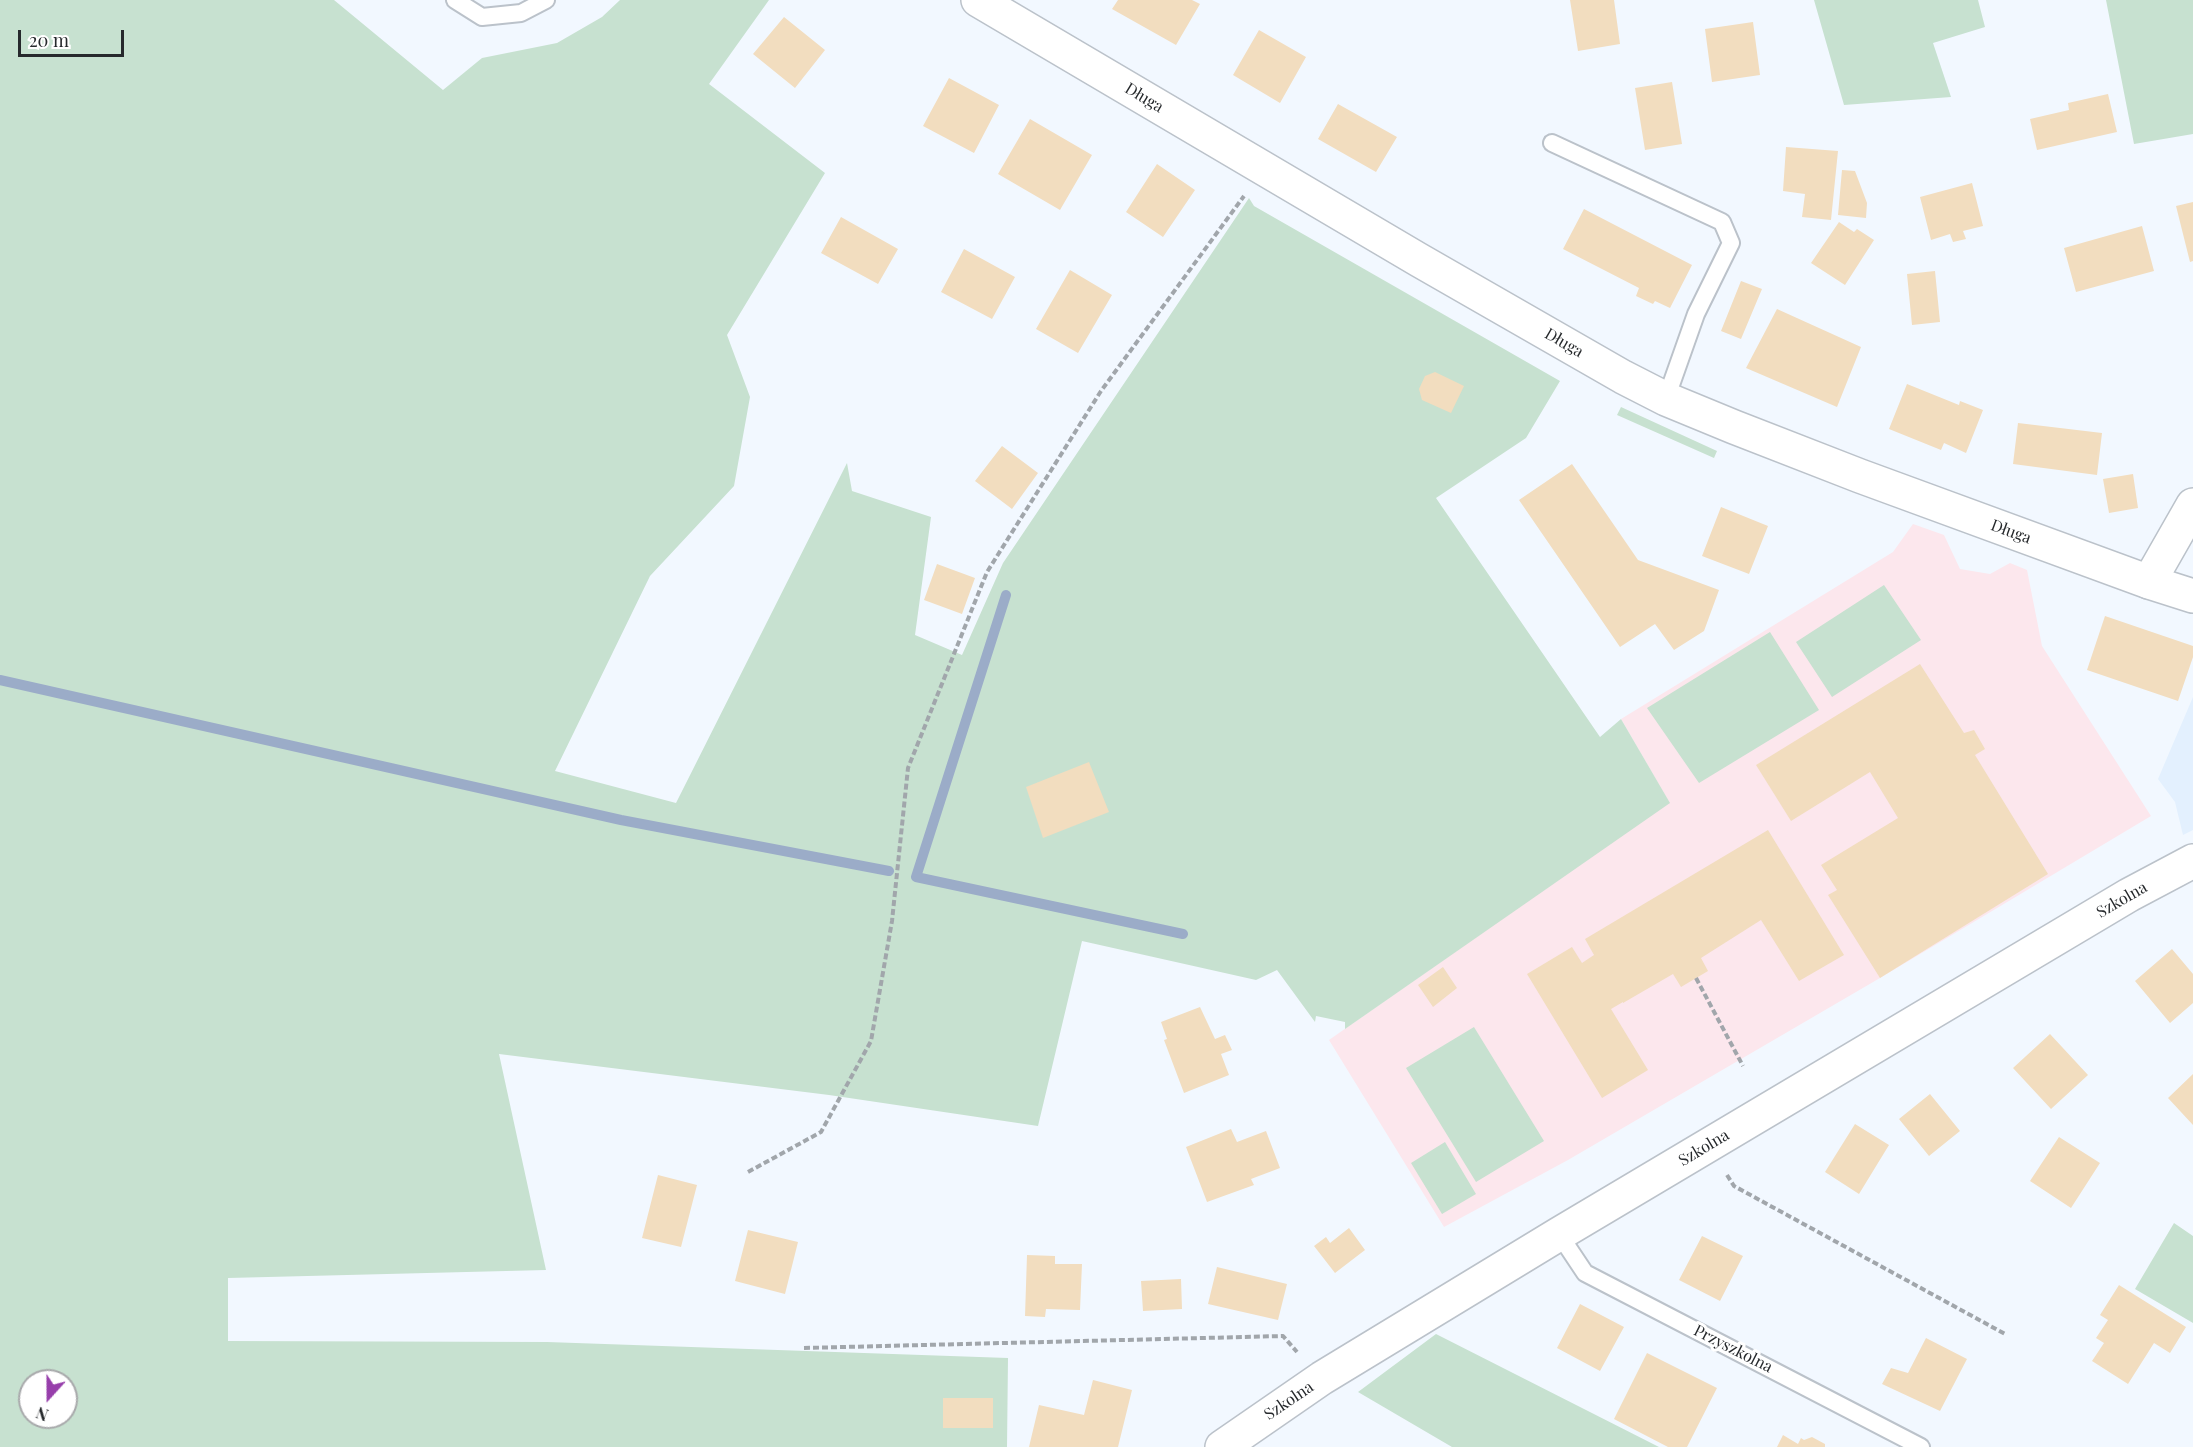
<!DOCTYPE html>
<html>
<head>
<meta charset="utf-8">
<style>
	body { margin:0 }
	#map { position:relative; width:2193px; height:1447px; overflow:hidden; background:#f2f8ff; font-family:"Playfair Display",serif }
	canvas { display:block }
	.north { position:absolute; left:18px; top:1369px; width:60px; height:60px; box-sizing:border-box; background:#fff; border:2px solid #a8a9ab; border-radius:50%; rotate:201deg; font-size:16px; font-weight:700; line-height:24px; text-align:center; color:#26292c }
	.north::after { content:''; display:block; margin:auto; width:21px; height:27px; background:#973fab; clip-path:polygon(50% 0,100% 100%,50% 72%,0 100%) }
	.scale { position:absolute; left:18px; top:30px; width:106px; height:27px; box-sizing:border-box; border:3px solid #26292c; border-top:0; padding-left:8px; font-size:18px; line-height:21px; white-space:nowrap; color:#26292c; -webkit-text-stroke:4px #fff; paint-order:stroke }
</style>
</head>
<body>
<div id="map">
<canvas width="2193" height="1447"></canvas>
<div class="north">N</div>
<div class="scale">20 m</div>
</div>
<script>
const ctx = document.querySelector('canvas').getContext('2d');
ctx.lineJoin = 'round';
function paint(path, color) {
  ctx.fillStyle = color;
  ctx.fill(path, 'evenodd');
}
function toPath(rows) {
  const path = new Path2D();
  for (const r of rows) {
    path.moveTo(r[0], r[1]);
    for (let i = 2; i < r.length; i += 2) path.lineTo(r[i], r[i + 1]);
  }
  return path;
}
function trace(path, color, width, dash) {
  ctx.strokeStyle = color;
  ctx.lineWidth = width;
  ctx.lineCap = dash ? 'butt' : 'round';
  ctx.setLineDash(dash || []);
  ctx.stroke(path);
}
function drawText(font, color, halo, rows, align = 'center') {
  ctx.font = font + ' "Playfair Display",serif';
  ctx.lineWidth = 6;
  ctx.setLineDash([]);
  ctx.textBaseline = 'middle';
  ctx.strokeStyle = halo;
  ctx.fillStyle = color;
  for (const [text, x, y, turn = 0] of rows) {
    ctx.save();
    ctx.translate(x, y);
    ctx.rotate((+turn || 0) * Math.PI / 180);
    ctx.textAlign = isNaN(turn) ? turn : align;
    if (halo) ctx.strokeText(text, 0, 0);
    ctx.fillText(text, 0, 0);
    ctx.restore();
  }
}
paint(toPath([
	[2193,697,2193,830,2183,835,2175,802,2158,779]
]), '#e3f0fe');
paint(toPath([
	[1913,524,1944,535,1960,569,1990,574,2010,563,2027,570,2042,646,2151,816,1880,978,1568,1160,1444,1227,1329,1040,1669,802,1621,719,1893,552]
]), '#fce7ed');
paint(toPath([
	[0,0,334,0,443,90,482,58,557,43,602,17,620,0,769,0,709,84,825,173,727,335,750,397,734,486,650,576,555,771,676,803,847,463,852,491,931,517,915,635,962,655,1003,563,1249,198,1254,206,1560,381,1526,438,1436,498,1600,737,1621,719,1670,803,1345,1029,1345,1022,1316,1016,1315,1022,1277,970,1256,980,1082,941,1038,1126,829,1095,499,1054,546,1270,228,1278,228,1341,547,1342,1008,1358,1007,1447,0,1447],
	[30,1381,66,1381,66,1417,30,1417],
	[1814,0,1978,0,1985,27,1933,43,1951,97,1844,105],
	[2106,0,2193,0,2193,134,2134,144],
	[1621,407,1717,451,1714,458,1617,415],
	[1884,585,1921,640,1832,697,1796,642],
	[1770,632,1819,710,1699,783,1647,708],
	[1474,1027,1544,1141,1476,1182,1406,1068],
	[1445,1142,1476,1194,1442,1214,1411,1163],
	[2174,1223,2193,1236,2193,1323,2135,1289],
	[1436,1334,1659,1447,1452,1447,1358,1392]
]), '#c7e1d0');
trace(toPath([
	[1006,595,916,877,1183,934],
	[0,680,621,820,889,871]
]), '#9bacc8', 10);
paint(toPath([
	[1118,0,1192,0,1200,4,1176,45,1112,9],
	[1570,0,1614,0,1620,44,1578,51],
	[784,17,825,50,795,88,753,54],
	[1753,22,1760,75,1712,82,1705,29],
	[1259,30,1306,57,1280,103,1233,75],
	[949,78,999,105,974,153,923,126],
	[1672,82,1682,144,1645,150,1635,88],
	[2108,94,2117,132,2037,150,2030,119,2069,110,2068,103],
	[1338,104,1397,137,1376,172,1318,139],
	[1030,119,1092,155,1060,210,998,174],
	[1786,147,1838,151,1831,220,1802,217,1805,194,1783,191],
	[1157,164,1195,190,1163,237,1126,212],
	[1842,170,1855,171,1867,203,1866,218,1838,215],
	[1972,183,1983,226,1963,231,1966,239,1953,242,1950,234,1931,240,1920,197],
	[2193,202,2193,261,2190,262,2176,206],
	[1584,209,1692,265,1670,308,1655,301,1653,304,1636,296,1639,288,1563,249],
	[841,217,898,249,878,284,821,253],
	[1839,222,1854,232,1857,229,1874,240,1845,285,1811,263],
	[2142,226,2154,271,2076,292,2064,248],
	[964,249,1015,277,992,319,941,292],
	[1070,270,1112,295,1078,353,1036,329],
	[1935,271,1940,322,1912,325,1907,274],
	[1741,281,1762,289,1741,339,1721,331],
	[1777,309,1861,347,1837,407,1746,368],
	[1435,372,1464,386,1451,413,1422,400,1419,389,1425,376],
	[1907,384,1959,405,1960,401,1983,410,1966,453,1944,443,1941,450,1889,429],
	[2018,423,2102,433,2097,475,2013,464],
	[1002,446,1038,473,1012,509,975,481],
	[1572,464,1638,560,1719,590,1704,631,1674,650,1655,624,1620,647,1519,500],
	[2133,474,2138,508,2109,513,2103,479],
	[1721,507,1768,526,1749,574,1702,556],
	[937,564,975,578,962,614,924,600],
	[2105,616,2193,646,2193,657,2178,701,2087,670],
	[1920,664,1964,733,1974,730,1985,749,1975,755,2048,874,1880,978,1828,895,1837,890,1821,865,1898,818,1870,772,1791,821,1756,765],
	[1089,762,1109,812,1043,838,1026,787],
	[1768,830,1844,955,1799,981,1761,920,1701,958,1708,971,1681,987,1673,974,1623,1003,1623,1002,1611,1009,1648,1070,1602,1098,1527,974,1572,947,1582,963,1594,955,1585,939],
	[2172,949,2193,974,2193,1003,2170,1023,2135,981],
	[1443,967,1457,988,1433,1007,1418,985],
	[1200,1007,1215,1039,1225,1035,1232,1050,1221,1054,1229,1075,1184,1093,1164,1040,1167,1039,1161,1022],
	[2050,1034,2088,1075,2051,1109,2013,1068],
	[2193,1074,2193,1125,2168,1098],
	[1930,1094,1960,1131,1929,1156,1899,1119],
	[1855,1124,1889,1145,1859,1194,1825,1172],
	[1231,1129,1237,1142,1266,1131,1280,1168,1251,1179,1254,1185,1207,1202,1186,1147],
	[2059,1137,2100,1163,2071,1208,2030,1181],
	[658,1175,697,1185,681,1247,642,1238],
	[1349,1228,1365,1250,1335,1273,1314,1246,1326,1237,1330,1243],
	[748,1230,798,1242,785,1294,735,1281],
	[1702,1236,1743,1256,1720,1301,1679,1280],
	[1027,1255,1055,1256,1055,1264,1082,1264,1080,1310,1046,1309,1045,1317,1025,1316],
	[1217,1267,1287,1284,1278,1320,1208,1304],
	[1181,1279,1182,1309,1143,1311,1141,1281],
	[2119,1285,2186,1327,2170,1353,2154,1343,2128,1384,2092,1361,2104,1343,2096,1338,2108,1320,2100,1315],
	[1580,1304,1624,1327,1600,1371,1557,1348],
	[1926,1338,1967,1359,1940,1411,1882,1384,1891,1368,1908,1373],
	[1647,1353,1717,1388,1687,1447,1668,1447,1614,1419],
	[1093,1380,1132,1390,1118,1447,1029,1447,1039,1405,1084,1415],
	[943,1398,993,1398,993,1428,943,1428],
	[1783,1435,1798,1444,1801,1438,1804,1440,1812,1437,1825,1444,1825,1447,1777,1447]
]), '#f2ddbf');
const service = toPath([
	[455,0,482,17,521,13,546,0],
	[1552,143,1722,222,1731,243,1696,314,1666,399],
	[1559,1234,1585,1273,1921,1447]
]);
const minor = toPath([
	[2149,582,2193,505]
]);
const tertiary = toPath([
	[978,0,1419,260,1623,377,1666,399,1734,427,1860,476,2149,582,2193,596],
	[1222,1447,1322,1378,1559,1234,2129,895,2193,861]
]);
trace(service, '#bbc2ca', 20);
trace(minor, '#bbc2ca', 36);
trace(tertiary, '#bbc2ca', 36);
trace(toPath([
	[1696,978,1743,1066],
	[748,1172,821,1132,871,1041,892,921,908,768,987,572,1101,391,1244,196],
	[1727,1175,1734,1186,2005,1334],
	[804,1348,1283,1336,1297,1352]
]), '#a1a6ab', 4, [6, 3]);
trace(service, '#fff', 16);
trace(minor, '#fff', 33);
trace(tertiary, '#fff', 33);
drawText('16px', '#26292c', '#fff', [
	["Długa",1144,98,31],
	["Długa",1564,343,30],
	["Długa",2011,532,20],
	["Szkolna",2122,900,-30],
	["Szkolna",1704,1148,-31],
	["Przyszkolna",1733,1349,27],
	["Szkolna",1289,1401,-34]
]);
</script>
</body>
</html>
